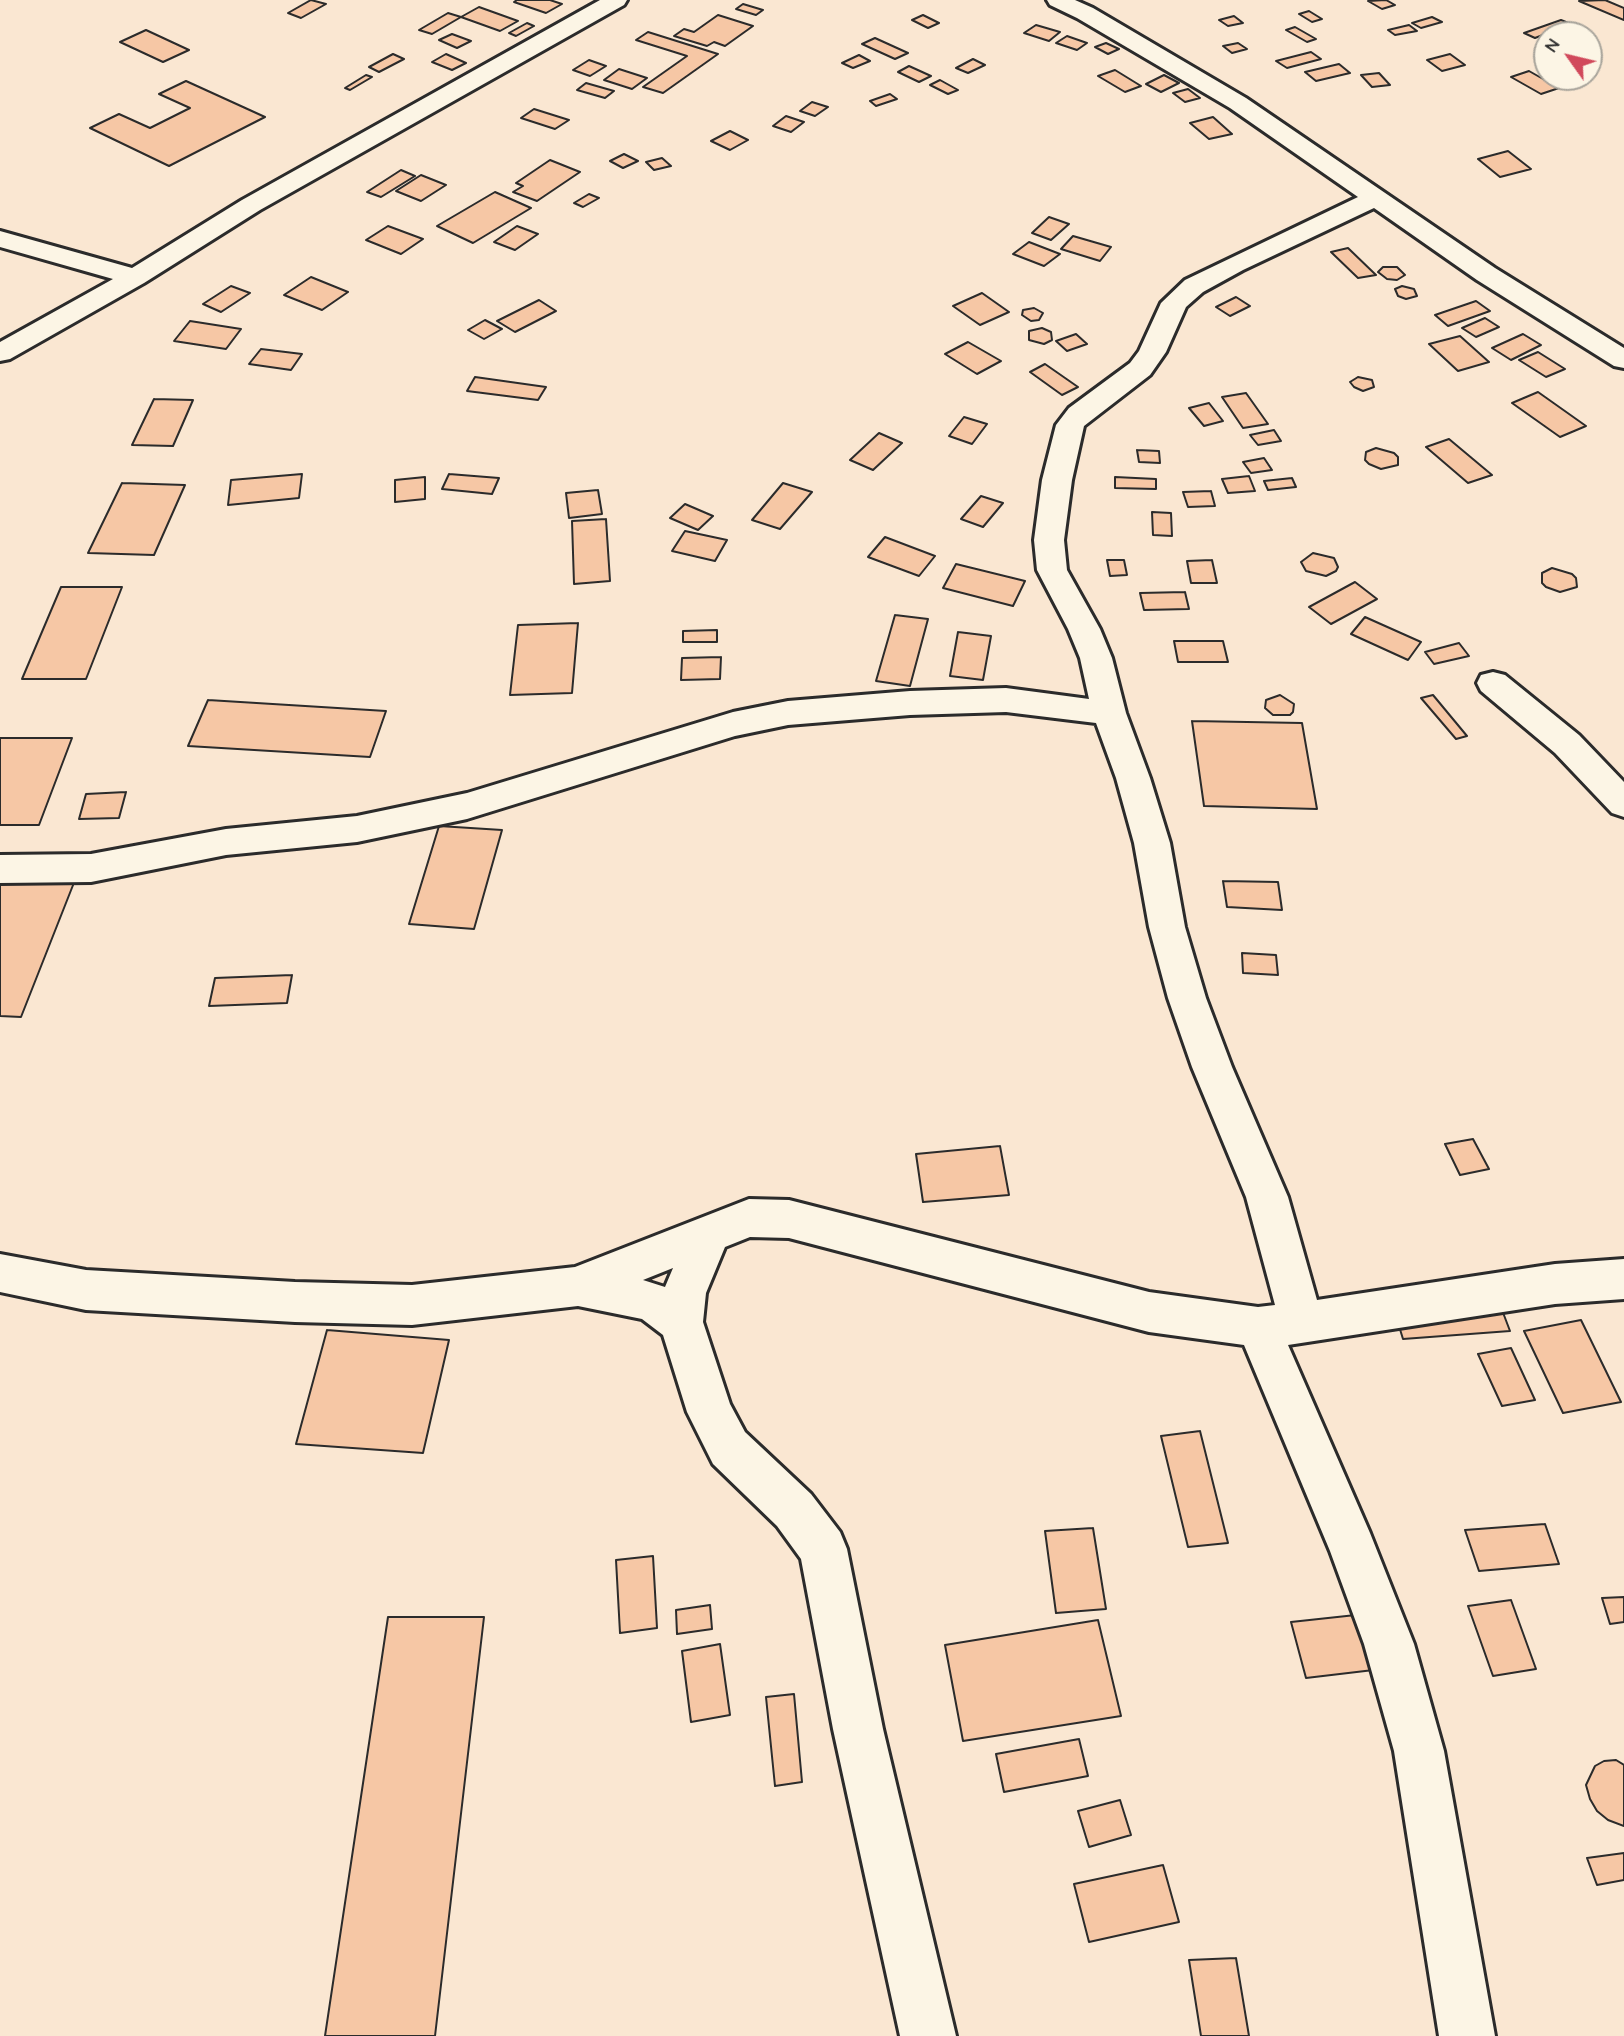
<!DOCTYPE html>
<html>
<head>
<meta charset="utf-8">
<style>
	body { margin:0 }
	#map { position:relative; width:1624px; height:2036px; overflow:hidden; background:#fae7d2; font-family:"Comic Neue",sans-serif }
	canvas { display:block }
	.north { position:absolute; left:1533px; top:21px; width:70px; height:70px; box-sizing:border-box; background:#fcf5e5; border:2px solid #a8a49b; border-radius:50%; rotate:304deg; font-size:19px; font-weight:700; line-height:28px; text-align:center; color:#2b2b2b }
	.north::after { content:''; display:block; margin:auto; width:24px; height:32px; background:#d1495b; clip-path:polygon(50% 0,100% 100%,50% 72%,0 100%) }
</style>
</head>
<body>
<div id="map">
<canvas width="1624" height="2036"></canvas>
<div class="north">N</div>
</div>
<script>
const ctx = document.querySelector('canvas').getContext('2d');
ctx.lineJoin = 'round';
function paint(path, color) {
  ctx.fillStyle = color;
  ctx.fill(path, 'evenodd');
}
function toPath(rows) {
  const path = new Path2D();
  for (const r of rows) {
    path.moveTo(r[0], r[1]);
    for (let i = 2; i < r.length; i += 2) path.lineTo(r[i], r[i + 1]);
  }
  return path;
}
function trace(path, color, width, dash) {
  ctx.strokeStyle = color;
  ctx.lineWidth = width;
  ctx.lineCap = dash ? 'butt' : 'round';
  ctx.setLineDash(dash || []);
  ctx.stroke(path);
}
const building = toPath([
	[311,0,326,4,301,18,288,13,311,0],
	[517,0,550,0,562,4,546,13,514,2,517,0],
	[1386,0,1395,5,1382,9,1368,1,1386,0],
	[1605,0,1624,8,1624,20,1579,1,1605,0],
	[743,4,763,10,756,15,736,9,743,4],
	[479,7,518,21,500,31,461,17,479,7],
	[1309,11,1322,19,1312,22,1299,14,1309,11],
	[448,13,461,17,432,34,419,30,448,13],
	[718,15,753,26,725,46,714,42,707,46,674,36,684,29,694,32,718,15],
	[923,15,939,23,928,28,912,20,923,15],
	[1234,16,1243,23,1228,26,1219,20,1234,16],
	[1432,17,1442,22,1421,28,1412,23,1432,17],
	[1561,20,1571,24,1535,38,1524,33,1561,20],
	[527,23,534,26,516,36,509,33,527,23],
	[1036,25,1060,32,1049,41,1024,33,1036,25],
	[1409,25,1417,31,1395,35,1388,30,1409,25],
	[1295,27,1316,39,1307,42,1286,30,1295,27],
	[146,30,189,50,163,62,120,42,146,30],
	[648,32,718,54,663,93,643,87,687,56,636,40,648,32],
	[452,34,471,41,457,48,439,40,452,34],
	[1067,36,1087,43,1077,50,1056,43,1067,36],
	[875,38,908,53,895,59,862,44,875,38],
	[1106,43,1119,49,1108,54,1095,47,1106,43],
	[1238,43,1247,49,1232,53,1223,46,1238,43],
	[1311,52,1321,59,1287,68,1276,61,1311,52],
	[393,54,404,59,379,72,369,67,393,54],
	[446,54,466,63,452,70,432,62,446,54],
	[1450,54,1465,65,1442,71,1427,60,1450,54],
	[859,55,870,61,853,68,842,63,859,55],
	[973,59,985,65,968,73,956,68,973,59],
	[589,60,606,66,590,76,573,70,589,60],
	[1339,64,1350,73,1316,81,1305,72,1339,64],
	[909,66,931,76,919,82,898,72,909,66],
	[619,69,647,78,632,89,604,80,619,69],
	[1115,70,1141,86,1125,92,1098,76,1115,70],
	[1529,71,1559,88,1541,94,1511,77,1529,71],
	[1379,73,1390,85,1372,87,1361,75,1379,73],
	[366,75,372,77,350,90,345,88,366,75],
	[1164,75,1179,83,1161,92,1146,84,1164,75],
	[940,80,958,90,948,94,930,85,940,80],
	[186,81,265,117,169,166,90,128,119,114,150,128,190,108,159,94,186,81],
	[586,83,614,91,605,98,577,90,586,83],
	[1188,89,1200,98,1185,102,1173,93,1188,89],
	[890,94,897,99,876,106,870,101,890,94],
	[812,102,828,107,815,116,800,111,812,102],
	[534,109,569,120,555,129,521,118,534,109],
	[786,116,804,122,791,132,773,126,786,116],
	[1213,117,1232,134,1209,139,1190,123,1213,117],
	[730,131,748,140,730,150,711,141,730,131],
	[1508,151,1531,169,1500,177,1478,159,1508,151],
	[624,154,638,161,623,168,610,161,624,154],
	[662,158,671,166,654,170,646,162,662,158],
	[550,160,580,172,537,201,513,192,523,186,516,183,550,160],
	[401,170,415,176,381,197,367,192,401,170],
	[421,175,446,185,421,201,396,191,421,175],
	[495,192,531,208,473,243,437,226,495,192],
	[589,194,599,198,583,207,574,203,589,194],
	[1049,217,1069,224,1051,240,1032,233,1049,217],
	[388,226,423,239,401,254,366,240,388,226],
	[517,226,538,234,515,250,494,242,517,226],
	[1073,236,1111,247,1100,261,1061,249,1073,236],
	[1029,242,1060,254,1044,266,1013,254,1029,242],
	[1348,248,1376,275,1358,278,1331,252,1348,248],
	[1383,267,1397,267,1405,275,1397,280,1387,279,1378,272,1383,267],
	[311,277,348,292,322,310,284,295,311,277],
	[231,286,250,293,221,312,203,304,231,286],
	[1402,286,1414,289,1417,296,1406,299,1398,296,1395,289,1402,286],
	[982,293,1009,312,980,325,953,306,982,293],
	[1236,297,1250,306,1230,316,1216,307,1236,297],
	[539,300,556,311,515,332,497,321,539,300],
	[1476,301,1490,311,1448,326,1435,315,1476,301],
	[1034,308,1043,313,1039,320,1031,321,1022,315,1023,310,1034,308],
	[1485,318,1499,327,1476,337,1462,328,1485,318],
	[485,320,502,329,484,339,468,330,485,320],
	[190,321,241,329,226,349,174,341,190,321],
	[1042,328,1051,332,1052,340,1044,344,1029,340,1029,331,1042,328],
	[1076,334,1087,344,1067,351,1056,341,1076,334],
	[1523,334,1541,345,1511,360,1492,348,1523,334],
	[1460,336,1489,362,1458,371,1429,344,1460,336],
	[968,342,1001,361,977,374,945,354,968,342],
	[261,349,302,354,291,370,249,364,261,349],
	[1538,352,1565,369,1546,377,1519,360,1538,352],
	[1045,364,1078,387,1062,395,1030,372,1045,364],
	[475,377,546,387,538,400,467,391,475,377],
	[1358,377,1372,380,1374,387,1363,391,1354,387,1350,382,1358,377],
	[1538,392,1586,426,1560,437,1512,403,1538,392],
	[1246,393,1268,424,1243,428,1222,397,1246,393],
	[154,399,193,400,173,446,132,445,154,399],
	[1209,403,1223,421,1204,426,1189,408,1209,403],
	[964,417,987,424,972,444,949,436,964,417],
	[1274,430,1281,441,1258,445,1250,435,1274,430],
	[879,433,902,443,873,470,850,460,879,433],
	[1449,439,1492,475,1468,483,1426,447,1449,439],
	[1376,448,1394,453,1398,457,1398,465,1381,469,1369,464,1365,460,1366,452,1376,448],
	[1137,450,1159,451,1160,463,1139,462,1137,450],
	[1264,458,1272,470,1251,473,1243,462,1264,458],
	[302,474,299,498,228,505,231,480,302,474],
	[449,474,499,478,492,494,442,489,449,474],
	[1249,476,1255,491,1228,493,1222,479,1249,476],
	[425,477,425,499,395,502,395,480,425,477],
	[1115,477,1156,479,1156,489,1115,488,1115,477],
	[1292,478,1296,487,1268,490,1264,481,1292,478],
	[122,483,185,485,154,555,88,553,122,483],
	[783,483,812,492,780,529,752,520,783,483],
	[598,490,602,514,569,518,566,493,598,490],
	[1211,491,1215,506,1188,507,1183,492,1211,491],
	[981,496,1003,503,983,527,961,519,981,496],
	[685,504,713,516,698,530,670,518,685,504],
	[1152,512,1171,513,1172,536,1153,535,1152,512],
	[606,519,610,581,574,584,572,521,606,519],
	[685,531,727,540,715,561,672,551,685,531],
	[885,537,935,556,919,576,868,557,885,537],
	[1313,553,1334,558,1338,567,1336,571,1326,576,1306,571,1301,562,1313,553],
	[1107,560,1124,560,1127,575,1110,576,1107,560],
	[1212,560,1217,583,1191,583,1187,561,1212,560],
	[956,564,1025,581,1013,606,943,588,956,564],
	[1552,568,1572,574,1576,578,1577,587,1560,592,1546,587,1542,583,1542,573,1552,568],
	[1355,582,1377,599,1331,624,1309,607,1355,582],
	[61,587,122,587,86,679,22,679,61,587],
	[1185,592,1189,609,1144,610,1140,593,1185,592],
	[895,615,928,619,910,686,876,681,895,615],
	[1365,617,1421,642,1408,660,1351,634,1365,617],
	[578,623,572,693,510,695,518,625,578,623],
	[717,630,717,642,683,642,683,631,717,630],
	[958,632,991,636,983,680,950,676,958,632],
	[1174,641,1223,641,1228,662,1178,662,1174,641],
	[1459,643,1469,656,1434,664,1425,652,1459,643],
	[721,657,720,679,681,680,682,658,721,657],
	[1280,695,1294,704,1293,712,1290,715,1273,715,1265,708,1266,700,1280,695],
	[1433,695,1467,736,1456,739,1421,698,1433,695],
	[208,700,386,711,370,757,188,746,208,700],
	[1192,721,1302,723,1317,809,1204,806,1192,721],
	[0,738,72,738,39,825,0,825,0,738],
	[126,792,119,818,79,819,86,794,126,792],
	[439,826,502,830,474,929,409,924,439,826],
	[0,873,77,875,21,1017,0,1016,0,873],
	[1223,881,1278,882,1282,910,1227,907,1223,881],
	[1242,953,1276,955,1278,975,1243,973,1242,953],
	[292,975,287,1003,209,1006,215,978,292,975],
	[1473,1139,1489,1169,1460,1175,1445,1144,1473,1139],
	[1000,1146,1009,1195,923,1202,916,1154,1000,1146],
	[1499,1302,1510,1331,1403,1339,1394,1310,1499,1302],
	[1581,1320,1621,1402,1563,1413,1524,1331,1581,1320],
	[327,1330,449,1340,423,1453,296,1444,327,1330],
	[1511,1348,1535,1400,1502,1406,1478,1354,1511,1348],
	[1200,1431,1228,1543,1188,1547,1161,1436,1200,1431],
	[1545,1524,1559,1564,1479,1571,1465,1530,1545,1524],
	[1093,1528,1106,1609,1056,1613,1045,1531,1093,1528],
	[653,1556,657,1628,620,1633,616,1560,653,1556],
	[1624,1597,1624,1622,1610,1624,1602,1598,1624,1597],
	[1511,1600,1536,1669,1493,1676,1468,1606,1511,1600],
	[710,1605,712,1629,677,1634,676,1610,710,1605],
	[1365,1614,1382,1669,1306,1678,1291,1622,1365,1614],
	[388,1617,484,1617,435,2036,325,2036,388,1617],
	[1098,1620,1121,1716,963,1741,945,1645,1098,1620],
	[720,1644,730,1715,691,1722,682,1651,720,1644],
	[794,1694,802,1782,775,1786,766,1697,794,1694],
	[1079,1739,1088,1776,1004,1792,996,1754,1079,1739],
	[1616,1760,1624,1765,1624,1826,1608,1820,1597,1811,1590,1799,1586,1785,1595,1766,1604,1761,1616,1760],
	[1120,1800,1131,1835,1089,1847,1078,1811,1120,1800],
	[1624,1853,1624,1880,1597,1885,1587,1858,1624,1853],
	[1163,1865,1179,1922,1089,1942,1074,1884,1163,1865],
	[1236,1958,1249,2036,1201,2036,1189,1960,1236,1958]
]);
paint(building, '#f6c7a5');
trace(building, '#2b2b2b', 2);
const street = toPath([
	[1047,0,1075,0,1093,8,1246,98,1495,268,1624,348,1624,368,1614,366,1477,280,1374,208,1243,270,1203,292,1186,307,1166,352,1150,375,1084,426,1072,480,1064,540,1067,570,1100,629,1112,658,1126,713,1150,778,1170,843,1185,927,1206,998,1232,1067,1288,1197,1317,1300,1555,1264,1624,1259,1624,1299,1555,1304,1288,1345,1370,1533,1414,1644,1444,1751,1495,2036,1439,2036,1394,1751,1364,1644,1330,1551,1244,1345,1149,1332,789,1238,750,1237,725,1247,706,1293,703,1322,730,1404,745,1432,811,1494,840,1532,847,1549,883,1729,956,2036,900,2036,833,1729,801,1559,777,1526,713,1464,687,1412,663,1335,642,1319,578,1306,412,1325,295,1322,86,1310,0,1292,0,1254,86,1270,295,1282,412,1285,575,1267,749,1199,789,1200,1149,1292,1258,1307,1275,1305,1246,1197,1192,1067,1168,998,1149,927,1134,843,1116,778,1096,723,1006,712,910,715,788,725,735,736,467,819,357,842,226,855,91,882,0,883,0,855,91,854,226,829,357,816,467,793,733,712,788,701,910,691,1006,688,1089,699,1080,658,1068,629,1037,570,1034,540,1042,480,1056,425,1069,408,1130,363,1139,351,1161,303,1185,280,1358,197,1230,108,1077,18,1050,5,1047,0],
	[673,1268,665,1287,643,1280,673,1268],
	[1493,672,1505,675,1579,735,1624,782,1624,817,1612,813,1555,753,1481,691,1477,683,1481,675,1493,672]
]);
const secondary = toPath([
	[600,0,627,0,624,5,260,210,144,283,10,359,0,361,0,342,113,279,0,247,0,231,132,268,242,200,600,0]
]);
trace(street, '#2b2b2b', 6);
trace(secondary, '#2b2b2b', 6);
paint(street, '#fcf5e5');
paint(secondary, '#fcf5e5');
</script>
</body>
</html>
